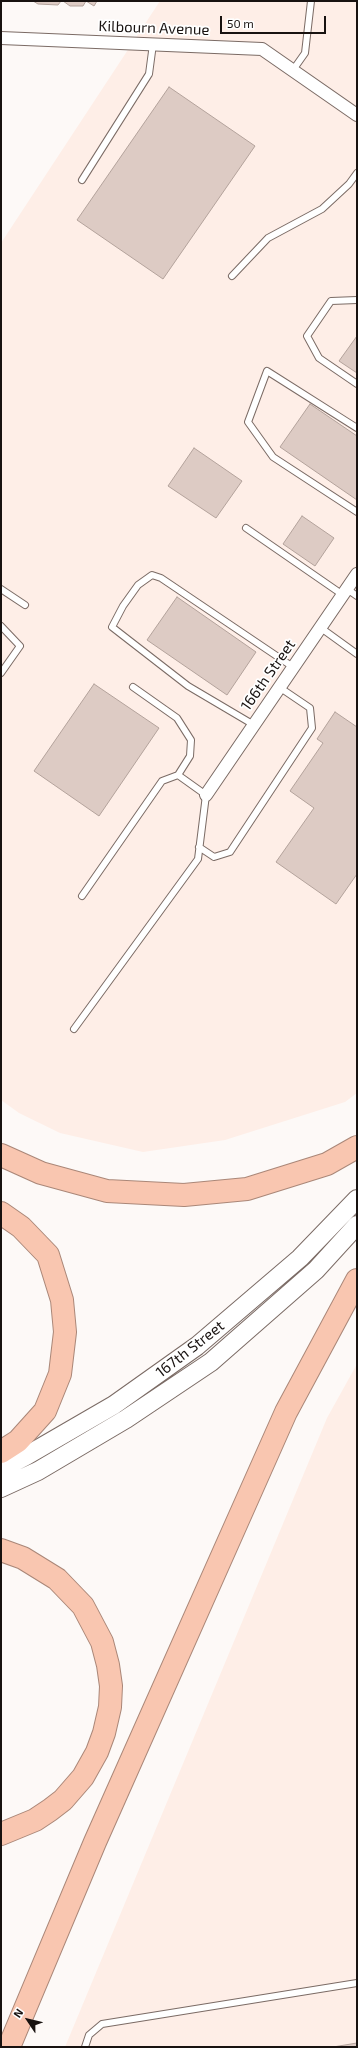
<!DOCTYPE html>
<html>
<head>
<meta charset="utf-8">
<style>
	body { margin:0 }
	#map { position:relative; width:358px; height:2048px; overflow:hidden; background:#fdf9f7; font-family:"Exo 2",sans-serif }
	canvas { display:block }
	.frame { position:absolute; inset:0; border:2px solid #181210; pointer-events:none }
	.north { position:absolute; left:8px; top:2000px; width:40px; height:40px; -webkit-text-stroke:3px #fff; paint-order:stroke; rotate:305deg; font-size:11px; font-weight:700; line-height:16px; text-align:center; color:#181210 }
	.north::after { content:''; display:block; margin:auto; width:14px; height:18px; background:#181210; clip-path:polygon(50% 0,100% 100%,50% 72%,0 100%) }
	.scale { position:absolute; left:220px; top:16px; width:106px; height:18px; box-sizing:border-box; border:2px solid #181210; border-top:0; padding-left:5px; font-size:12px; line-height:14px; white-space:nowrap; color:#181210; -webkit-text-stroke:3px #fff; paint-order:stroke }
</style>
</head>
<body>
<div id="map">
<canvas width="358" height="2048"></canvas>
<div class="frame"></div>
<div class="north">N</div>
<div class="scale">50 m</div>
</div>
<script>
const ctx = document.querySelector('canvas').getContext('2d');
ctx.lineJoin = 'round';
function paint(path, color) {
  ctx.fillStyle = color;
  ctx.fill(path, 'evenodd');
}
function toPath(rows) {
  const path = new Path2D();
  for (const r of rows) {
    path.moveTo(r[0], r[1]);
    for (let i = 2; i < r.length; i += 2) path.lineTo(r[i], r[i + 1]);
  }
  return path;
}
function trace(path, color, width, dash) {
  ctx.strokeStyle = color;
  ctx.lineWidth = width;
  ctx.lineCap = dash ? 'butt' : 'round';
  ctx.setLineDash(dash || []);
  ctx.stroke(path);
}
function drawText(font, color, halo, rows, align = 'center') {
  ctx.font = font + ' "Exo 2",sans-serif';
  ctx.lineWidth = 3.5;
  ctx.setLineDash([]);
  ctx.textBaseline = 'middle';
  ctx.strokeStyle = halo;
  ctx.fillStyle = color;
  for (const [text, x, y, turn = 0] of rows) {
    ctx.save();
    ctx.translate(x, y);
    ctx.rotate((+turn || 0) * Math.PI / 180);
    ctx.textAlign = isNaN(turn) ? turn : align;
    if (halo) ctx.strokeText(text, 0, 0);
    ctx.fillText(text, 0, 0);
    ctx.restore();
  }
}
paint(toPath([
	[160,1,357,1,357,1093,345,1102,225,1140,143,1152,60,1133,19,1113,1,1100,1,243],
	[357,1364,357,2047,65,2047,327,1418]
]), '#feeee7');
const building = toPath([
	[33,1,61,1,58,5,38,4,33,1],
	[63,1,97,1,94,6,86,1,83,6,70,6,63,1],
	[169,87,255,146,163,279,77,220,169,87],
	[357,336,357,373,339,361,357,336],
	[310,404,357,436,357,500,280,447,310,404],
	[194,448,242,481,216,518,168,486,194,448],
	[302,516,334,538,315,566,283,544,302,516],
	[177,597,256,652,227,695,147,640,177,597],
	[94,684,159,728,99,816,34,771,94,684],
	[335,712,357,727,357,874,336,904,276,862,314,808,290,791,323,743,317,739,335,712],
	[357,2043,357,2047,333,2047,357,2043]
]);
paint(building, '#ddcbc4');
trace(building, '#b4a39c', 1);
const service = toPath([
	[293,70,305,53,311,1],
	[82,180,149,74,153,44],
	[232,276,268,238,322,209,349,184,357,173],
	[357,300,331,301,307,336,319,358,357,384],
	[357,428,267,371,248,422,273,457,357,512],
	[246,528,343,595],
	[1,589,25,605],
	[347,589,357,596],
	[1,626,20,646,1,673],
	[321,628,357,654],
	[133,687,177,718,191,740,190,756,178,775],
	[254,725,188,686,112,627,123,606,138,585,152,575,161,578,293,667],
	[199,847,214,857,230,852,312,728,310,708,279,687],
	[74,1029,198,859,206,795,178,775,162,781,82,896],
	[85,2047,89,2035,102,2024,357,1983]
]);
const minor = toPath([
	[1,38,262,49,357,115],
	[206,795,357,574]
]);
const secondary = toPath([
	[1,1469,26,1456,114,1405,197,1346,300,1258,357,1199],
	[1,1488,38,1471,126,1419,211,1362,316,1270,357,1225]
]);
const motorway = toPath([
	[1,1155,41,1173,107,1191,184,1195,247,1189,327,1164,357,1147],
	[1,1213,21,1227,48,1255,62,1300,65,1332,60,1374,45,1411,18,1441,1,1452],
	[1,1550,23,1558,57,1579,83,1606,102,1642,108,1665,111,1686,110,1707,104,1733,97,1752,83,1777,63,1800,50,1810,35,1820,1,1834],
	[9,2047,95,1842,286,1412,357,1280]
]);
trace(service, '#7b6b65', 8);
trace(minor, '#7b6b65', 14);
trace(secondary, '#7b6b65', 20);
trace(motorway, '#aa8778', 24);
trace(service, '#fff', 6);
trace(minor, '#fff', 12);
trace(secondary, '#fff', 18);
trace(motorway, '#f9c6b0', 22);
drawText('15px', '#181210', '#fff', [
	["Kilbourn Avenue",154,28,2],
	["166th Street",268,675,-55],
	["167th Street",190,1349,-38]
]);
</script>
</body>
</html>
